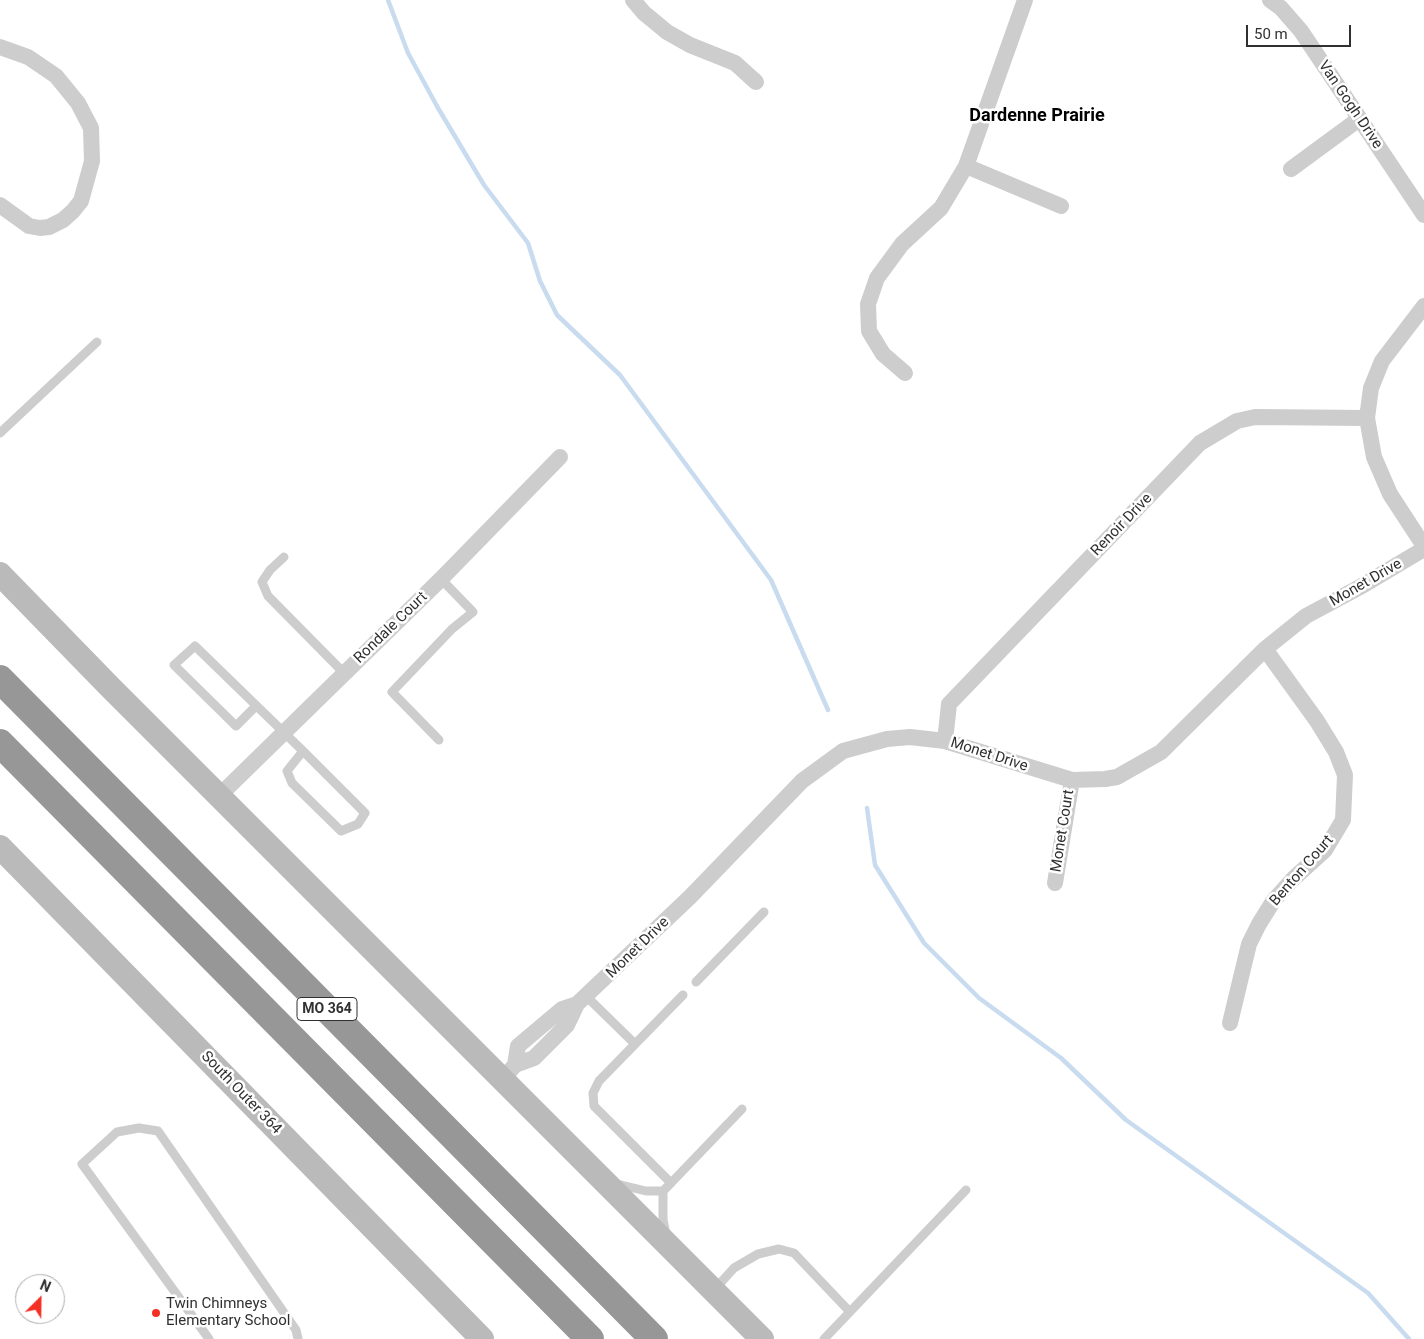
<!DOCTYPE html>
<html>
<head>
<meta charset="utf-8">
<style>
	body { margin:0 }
	#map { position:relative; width:1424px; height:1339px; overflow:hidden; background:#fff; font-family:Roboto,sans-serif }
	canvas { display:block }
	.north { position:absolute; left:15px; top:1274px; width:50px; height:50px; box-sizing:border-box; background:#fff; border:1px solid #acacac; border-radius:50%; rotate:23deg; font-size:14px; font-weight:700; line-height:20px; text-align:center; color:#303030 }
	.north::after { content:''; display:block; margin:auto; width:18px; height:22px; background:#f43025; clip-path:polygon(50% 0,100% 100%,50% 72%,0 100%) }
	.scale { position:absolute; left:1246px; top:25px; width:105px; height:22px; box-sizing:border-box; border:2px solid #303030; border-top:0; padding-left:6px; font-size:15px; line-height:18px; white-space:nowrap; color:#303030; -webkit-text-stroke:4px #fff; paint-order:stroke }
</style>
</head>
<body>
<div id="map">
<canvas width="1424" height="1339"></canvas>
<div class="north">N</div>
<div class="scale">50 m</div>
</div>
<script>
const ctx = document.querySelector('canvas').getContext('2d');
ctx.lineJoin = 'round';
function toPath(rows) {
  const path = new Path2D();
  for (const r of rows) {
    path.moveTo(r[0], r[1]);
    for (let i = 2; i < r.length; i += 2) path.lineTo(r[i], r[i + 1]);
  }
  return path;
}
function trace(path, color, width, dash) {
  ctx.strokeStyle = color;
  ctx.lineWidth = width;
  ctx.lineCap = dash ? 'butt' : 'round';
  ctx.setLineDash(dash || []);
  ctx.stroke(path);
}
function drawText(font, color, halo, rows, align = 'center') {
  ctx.font = font + ' Roboto,sans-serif';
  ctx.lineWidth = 5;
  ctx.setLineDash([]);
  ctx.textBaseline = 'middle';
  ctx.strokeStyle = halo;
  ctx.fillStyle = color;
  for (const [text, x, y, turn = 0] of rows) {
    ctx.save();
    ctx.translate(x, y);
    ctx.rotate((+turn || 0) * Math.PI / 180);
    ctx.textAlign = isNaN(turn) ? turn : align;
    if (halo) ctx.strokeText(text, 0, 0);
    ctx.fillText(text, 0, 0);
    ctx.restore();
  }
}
trace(toPath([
	[388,0,408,53,438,108,484,185,528,243,540,281,557,315,620,375,771,580,828,710],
	[867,808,875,865,924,943,979,998,1061,1058,1126,1120,1368,1293,1409,1339]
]), '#c8dbef', 4.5);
trace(toPath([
	[0,433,97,342],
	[284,557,270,570,262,582,268,596,344,673],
	[256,706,236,726,174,665,195,646,303,751,365,813,358,824,341,831,292,783,287,771,303,751],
	[439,740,392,692,452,629,473,612,441,579],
	[696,982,764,912],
	[586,996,635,1044],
	[671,1183,742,1109],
	[617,1184,646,1191,663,1191],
	[666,1235,663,1219,663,1191,671,1183,594,1106,593,1093,599,1081,683,995],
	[714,1290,734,1268,758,1254,779,1249,794,1253,850,1312],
	[209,1339,82,1164,117,1132,139,1128,158,1131,296,1330,298,1339],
	[824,1339,966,1190]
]), '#cdcdcd', 9);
trace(toPath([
	[633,0,644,13,667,32,690,45,735,63,756,82],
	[1270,0,1281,8,1301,31,1424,215],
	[0,47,28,57,56,76,78,103,91,128,92,161,81,201,73,211,63,220,49,227,40,228,29,226,0,205],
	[966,166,1061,206],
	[1291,169,1359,119],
	[1424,306,1382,361,1371,388,1367,418,1374,457,1390,494,1424,546],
	[905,373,883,354,869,331,868,304,877,278,902,244,941,208,966,166,1025,0],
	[945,741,949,704,1200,443,1237,421,1255,417,1367,418],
	[219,796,441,579,560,457],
	[1055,883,1072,780],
	[1230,1023,1249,944,1259,924,1274,900,1293,879,1325,850,1343,820,1345,775,1336,752,1317,721,1265,649],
	[515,1065,518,1046,562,1009,577,1004],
	[503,1079,515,1065,534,1058,567,1025,577,1004,690,897,802,781,843,751,887,739,910,737,945,741,1072,780,1105,779,1117,777,1161,752,1265,649,1306,616,1360,587,1424,549]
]), '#cdcdcd', 16);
trace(toPath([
	[0,574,109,686,762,1339],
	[0,847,482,1339]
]), '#bababa', 24);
trace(toPath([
	[0,679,654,1339],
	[0,743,590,1339]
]), '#979797', 28);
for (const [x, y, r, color] of [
	[156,1313,5,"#f43025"]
]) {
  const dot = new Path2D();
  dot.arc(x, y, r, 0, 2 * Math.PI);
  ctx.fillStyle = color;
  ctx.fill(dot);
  trace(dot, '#fff', 2);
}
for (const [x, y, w] of [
	[327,1009,60]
]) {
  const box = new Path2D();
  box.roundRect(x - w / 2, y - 11.5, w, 23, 4);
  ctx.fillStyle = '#fff';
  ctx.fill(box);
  trace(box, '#303030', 1);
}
drawText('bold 14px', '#303030', null, [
	["MO 364",327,1009]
]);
drawText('15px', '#303030', '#fff', [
	["Van Gogh Drive",1350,105,56],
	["Renoir Drive",1122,525,-46],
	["Monet Drive",1366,583,-30],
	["Rondale Court",391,628,-44],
	["Monet Drive",989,755,18],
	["Monet Court",1063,831,-81],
	["Benton Court",1302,871,-49],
	["Monet Drive",638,948,-44],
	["South Outer 364",241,1093,46]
]);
drawText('15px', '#303030', '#fff', [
	["Twin Chimneys",166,1304],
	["Elementary School",166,1321]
], 'left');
drawText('bold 18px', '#000', '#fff', [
	["Dardenne Prairie",1037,116]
]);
</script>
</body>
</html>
